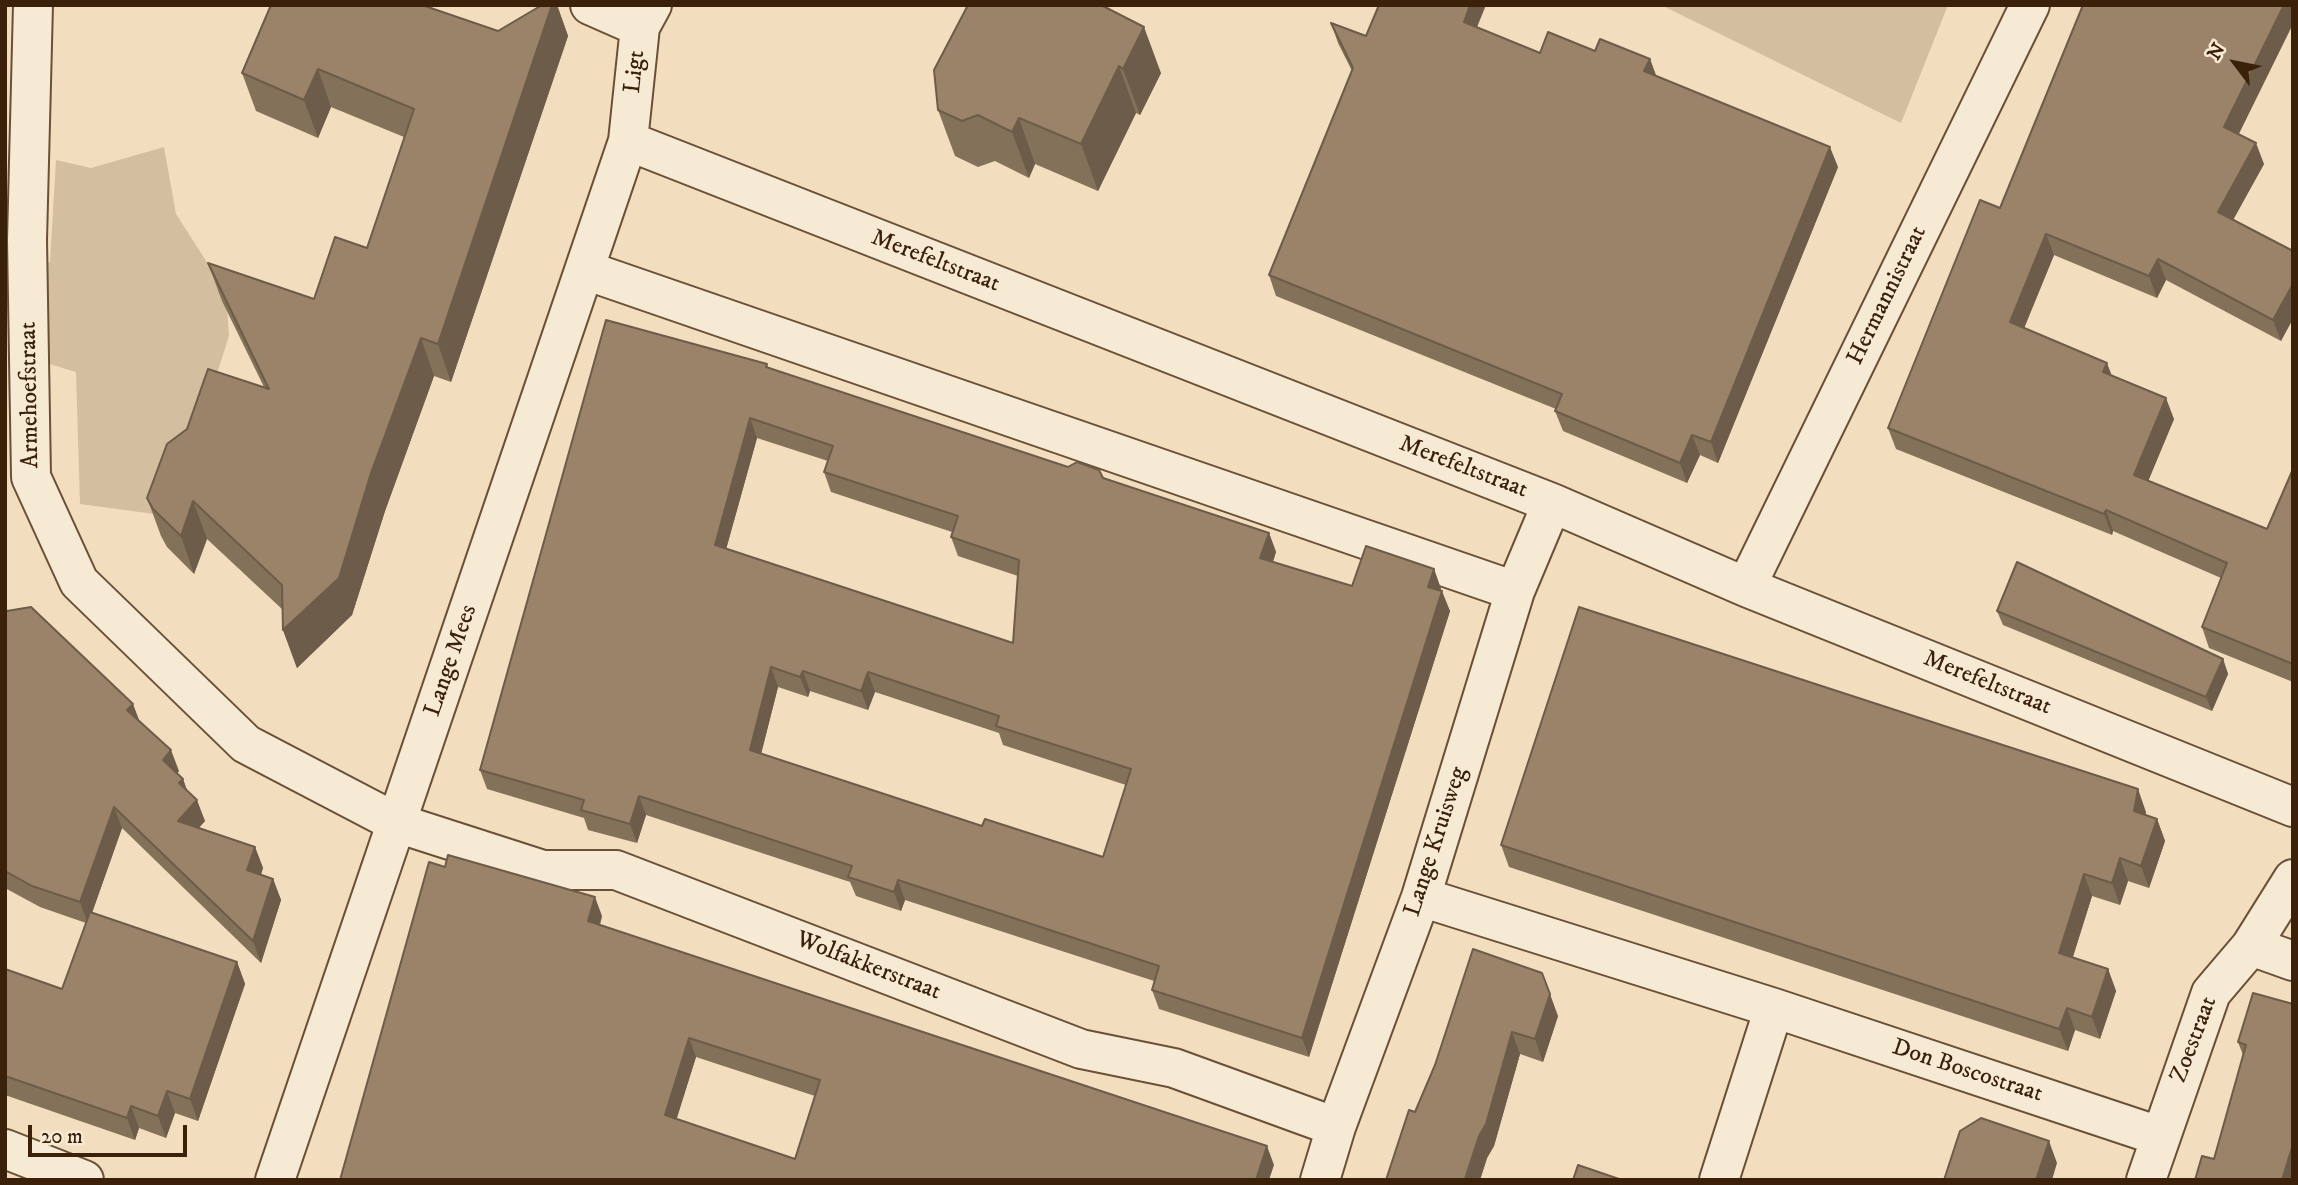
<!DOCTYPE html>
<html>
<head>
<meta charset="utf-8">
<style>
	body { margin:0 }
	#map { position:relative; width:2298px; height:1185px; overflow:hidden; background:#f2debf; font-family:"IM FELL DW Pica",serif }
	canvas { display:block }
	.frame { position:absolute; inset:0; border:7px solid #3b200a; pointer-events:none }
	.north { position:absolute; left:2200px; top:28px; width:70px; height:70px; -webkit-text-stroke:5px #f7ead5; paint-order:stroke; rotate:302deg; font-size:19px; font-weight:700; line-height:28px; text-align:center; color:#3b200a }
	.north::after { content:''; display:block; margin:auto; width:24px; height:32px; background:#3b200a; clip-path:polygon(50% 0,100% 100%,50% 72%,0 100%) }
	.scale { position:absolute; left:28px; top:1125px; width:159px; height:32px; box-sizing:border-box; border:4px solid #3b200a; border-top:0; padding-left:9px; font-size:21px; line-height:24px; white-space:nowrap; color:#3b200a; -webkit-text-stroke:5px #f7ead5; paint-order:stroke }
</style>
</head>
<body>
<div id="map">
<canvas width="2298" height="1185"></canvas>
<div class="frame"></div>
<div class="north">N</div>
<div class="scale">20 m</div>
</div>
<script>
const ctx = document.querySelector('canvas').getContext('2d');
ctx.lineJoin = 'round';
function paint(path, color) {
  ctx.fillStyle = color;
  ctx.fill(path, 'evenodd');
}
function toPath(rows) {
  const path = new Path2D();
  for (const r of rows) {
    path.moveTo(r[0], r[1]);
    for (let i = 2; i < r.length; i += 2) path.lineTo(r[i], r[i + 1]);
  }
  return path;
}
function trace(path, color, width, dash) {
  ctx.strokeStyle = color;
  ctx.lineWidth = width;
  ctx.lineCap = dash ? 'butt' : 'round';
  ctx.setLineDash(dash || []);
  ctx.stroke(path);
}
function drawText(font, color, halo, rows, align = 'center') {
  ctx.font = font + ' "IM FELL DW Pica",serif';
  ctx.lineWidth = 5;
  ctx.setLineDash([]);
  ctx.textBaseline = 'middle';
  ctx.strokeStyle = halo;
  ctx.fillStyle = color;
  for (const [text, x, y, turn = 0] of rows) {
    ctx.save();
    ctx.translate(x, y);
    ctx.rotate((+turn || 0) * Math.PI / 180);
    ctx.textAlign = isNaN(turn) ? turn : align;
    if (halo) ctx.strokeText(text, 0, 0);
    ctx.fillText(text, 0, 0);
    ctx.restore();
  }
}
paint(toPath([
	[1661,5,1948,5,1901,123],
	[164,147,176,214,226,292,229,336,186,470,154,514,80,504,76,372,33,359,34,265,50,262,56,160,91,168]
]), '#d3bea0');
const street = toPath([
	[33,5,27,240,31,477,79,582,246,744,397,823,543,870,616,870,1081,1049,1174,1068,1336,1127],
	[590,5,640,27],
	[628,141,1552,503,1746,587,2293,807],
	[585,270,1515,591],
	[1746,587,2030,5],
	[1421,897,1774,1008,2159,1136],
	[2251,946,2293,961],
	[5,1149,84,1180],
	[275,1180,628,141,640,27,652,5],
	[1320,1180,1336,1127,1421,897,1515,591,1552,503],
	[1719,1180,1774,1008],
	[2146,1180,2211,993,2251,946,2293,879]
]);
trace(street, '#695037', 42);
trace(street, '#f7ead5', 38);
paint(toPath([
	[542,5,557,5,568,36,451,382,434,376,385,511,352,615,297,668,283,630,283,610,207,539,194,574,167,547,161,536,147,498,264,387,222,301,208,263,314,299,367,248,404,137,331,107,318,138,256,111,242,73,498,31],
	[968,5,1161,73,1140,115,1136,113,1098,191,1035,164,1029,178,995,161,978,167,955,156,938,110],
	[2083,5,2290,5,2293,12,2238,134,2264,164,2233,219,2293,251,2281,341,2166,280,2157,298,2054,255,2024,328,2111,375,2174,419,2148,481,2267,529,2293,469,2293,682,2209,648,2202,627,2221,578,2113,531,2112,535,1896,449,1888,428,2000,208],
	[1331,23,1366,36,1477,27,1540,53,1595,51,1650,59,1656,75,1838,167,1718,463,1700,455,1687,483,1563,431,1555,411,1556,409,1276,296,1269,275,1352,71,1338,43],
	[767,364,768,368,1269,533,1276,552,1273,562,1352,586,1434,569,1441,589,1440,591,1450,611,1309,1057,1159,1009,1152,990,1154,981,905,900,901,911,856,896,850,882,646,815,637,843,588,830,584,818,487,789,480,770],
	[757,438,828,461,824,472,831,492,952,532,951,537,958,556,1018,576,1013,643,726,549],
	[778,687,808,697,810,691,868,710,875,692,999,733,1003,745,1126,785,1103,857,982,826,761,754],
	[5,609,139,721,179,771,177,773,183,779,187,790,205,821,199,828,255,847,263,868,261,875,273,879,281,900,261,963,122,828,92,913,237,962,245,984,198,1121,175,1113,166,1138,139,1128,135,1140,5,1095,5,969,62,989,86,923,40,907,5,888],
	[1997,611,2223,659,2228,674,2212,711,2003,625],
	[2146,812,2145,815,2157,819,2165,841,2149,888,2128,881,2120,905,2092,896,2073,957,2108,969,2116,991,2100,1039,2075,1030,2068,1051,1509,867,1501,845],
	[602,916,600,925,1274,1165,340,1180],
	[696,1057,815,1096,795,1159,676,1119],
	[1473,949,1558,1016,1543,1062,1520,1054,1494,1146,1487,1158,1480,1180,1386,1180,1435,1065],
	[2293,1004,2243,1055,2238,1042]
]), '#847159');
paint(toPath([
	[552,5,557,5,568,36,451,382,438,344],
	[1470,5,1486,5,1471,42,1464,22],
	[2284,5,2290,5,2293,12,2293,24,2232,148,2224,127],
	[1144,27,1161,73,1140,115,1123,69],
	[1650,59,1657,79,1644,71],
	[1119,66,1136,113,1098,191,1081,144],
	[318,69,331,107,318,138,304,100],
	[1019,118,1035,164,1029,178,1012,132],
	[2256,143,2264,164,2226,233,2218,212],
	[1830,147,1838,167,1718,463,1711,442],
	[2046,234,2054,255,2018,343,2010,322],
	[2158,259,2166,280,2157,298,2149,276],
	[2293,284,2293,319,2281,341,2273,320],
	[421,338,434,376,385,511,352,615,297,668,283,630,371,473],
	[2107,363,2115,384,2103,372],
	[2166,398,2174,419,2142,496,2134,475],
	[750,418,757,438,722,564,715,545],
	[1692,435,1700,455,1687,483,1680,463],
	[193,501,207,539,194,574,181,536],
	[2106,510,2113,531,2112,535,2104,514],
	[1269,533,1276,552,1267,578,1260,558],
	[1434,569,1441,589,1435,606,1428,587],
	[1442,591,1450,611,1309,1057,1302,1038],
	[2223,659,2228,674,2212,711,2206,697],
	[771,667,778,687,757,770,750,750],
	[803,671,810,691,808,697,800,677],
	[868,672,875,692,868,710,861,691],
	[133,704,141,725,127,710],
	[171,750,179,771,171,781,163,760],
	[183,779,190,800,179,783],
	[2138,789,2146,812,2142,833,2134,811],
	[639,796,646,815,637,843,630,824],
	[197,800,205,821,185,842,178,821],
	[114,807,122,828,88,924,80,902],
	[2157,819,2165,841,2149,888,2141,866],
	[255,847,263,868,255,891,247,870],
	[2120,858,2128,881,2120,905,2112,883],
	[2084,874,2092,896,2067,975,2059,953],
	[273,879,281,900,261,963,253,941],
	[898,880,905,900,901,911,894,892],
	[595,897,602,916,595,941,588,921],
	[237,962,245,984,198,1121,190,1099],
	[2108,969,2116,991,2100,1039,2092,1017],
	[1550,994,1558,1016,1543,1062,1535,1039],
	[2067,1008,2075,1030,2068,1051,2059,1029],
	[1512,1032,1520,1054,1494,1146,1487,1158,1480,1180,1466,1180],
	[689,1038,696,1057,672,1134,665,1115],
	[167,1091,175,1113,166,1138,158,1116],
	[131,1106,139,1128,135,1140,127,1118],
	[2049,1141,2057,1163,2052,1180,2036,1180],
	[2293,1144,2293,1180,2282,1180],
	[1267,1146,1274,1165,1269,1180,1256,1180]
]), '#6c5c49');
const building = toPath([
	[271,5,422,5,498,31,542,5,552,5,438,344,421,338,371,473,339,578,283,630,282,585,193,501,181,536,153,509,147,498,167,444,187,429,208,369,269,389,208,263,314,299,335,237,367,248,414,109,318,69,304,100,242,73,271,5],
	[968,5,1101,5,1144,27,1123,69,1119,66,1081,144,1019,118,1012,132,978,115,962,121,938,110,934,70,968,5],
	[1379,5,1470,5,1464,22,1540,53,1548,32,1595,51,1600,39,1650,59,1644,71,1830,147,1711,442,1692,435,1680,463,1555,411,1562,394,1269,275,1353,68,1331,23,1366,36,1379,5],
	[2083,5,2284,5,2224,127,2256,143,2218,212,2293,251,2293,284,2273,320,2158,259,2149,276,2046,234,2010,322,2107,363,2103,372,2166,398,2134,475,2267,529,2293,469,2293,664,2202,627,2227,563,2106,510,2104,514,1888,428,1980,200,2000,208,2083,5],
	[606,320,767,364,766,367,1068,467,1077,462,1099,470,1103,478,1269,533,1260,558,1352,586,1366,546,1434,569,1428,587,1442,591,1302,1038,1152,990,1159,966,898,880,894,892,848,877,852,866,639,796,630,824,581,810,584,800,480,770,606,320],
	[750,418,833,446,824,472,958,516,951,537,1019,560,1013,643,715,545,750,418],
	[771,667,800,677,803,671,861,691,868,672,999,716,996,726,1131,769,1103,857,985,819,982,826,750,750,771,667],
	[2017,562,2223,659,2206,697,1997,611,2017,562],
	[31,607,133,704,127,710,171,750,163,760,183,779,179,783,197,800,178,821,255,847,247,870,273,879,253,941,114,807,80,902,32,886,5,871,5,609,7,611,31,607],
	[1579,607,2138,789,2134,811,2157,819,2141,866,2120,858,2112,883,2084,874,2059,953,2108,969,2092,1017,2067,1008,2059,1029,1501,845,1579,607],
	[448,855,595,897,588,921,1267,1146,1256,1180,340,1180,429,862,445,867,448,855],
	[689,1038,820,1080,795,1159,665,1115,689,1038],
	[90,912,237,962,190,1099,167,1091,158,1116,131,1106,127,1118,5,1076,5,969,62,989,90,912],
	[1473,949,1542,973,1550,994,1535,1039,1512,1032,1486,1124,1479,1136,1465,1179,1468,1180,1386,1180,1409,1110,1415,1112,1435,1065,1473,949],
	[2253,993,2293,1004,2293,1144,2282,1180,2195,1180,2202,1156,2214,1159,2246,1045,2238,1042,2253,993],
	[1981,1118,2049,1141,2036,1180,1944,1180,1960,1131,1981,1118],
	[1578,1165,1622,1180,1573,1180,1578,1165]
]);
paint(building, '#9a8368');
trace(building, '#6c5c49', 2);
drawText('24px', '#3b200a', '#f7ead5', [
	["Ligt",636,72,-84],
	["Merefeltstraat",935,262,21],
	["Hermannistraat",1888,296,-64],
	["Armehoefstraat",31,395,-91],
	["Merefeltstraat",1463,468,21],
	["Lange Mees",452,661,-71],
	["Merefeltstraat",1987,684,22],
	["Lange Kruisweg",1437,842,-72],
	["Wolfakkerstraat",868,967,21],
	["Zoestraat",2195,1040,-69],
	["Don Boscostraat",1967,1072,18]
]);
</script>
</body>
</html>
